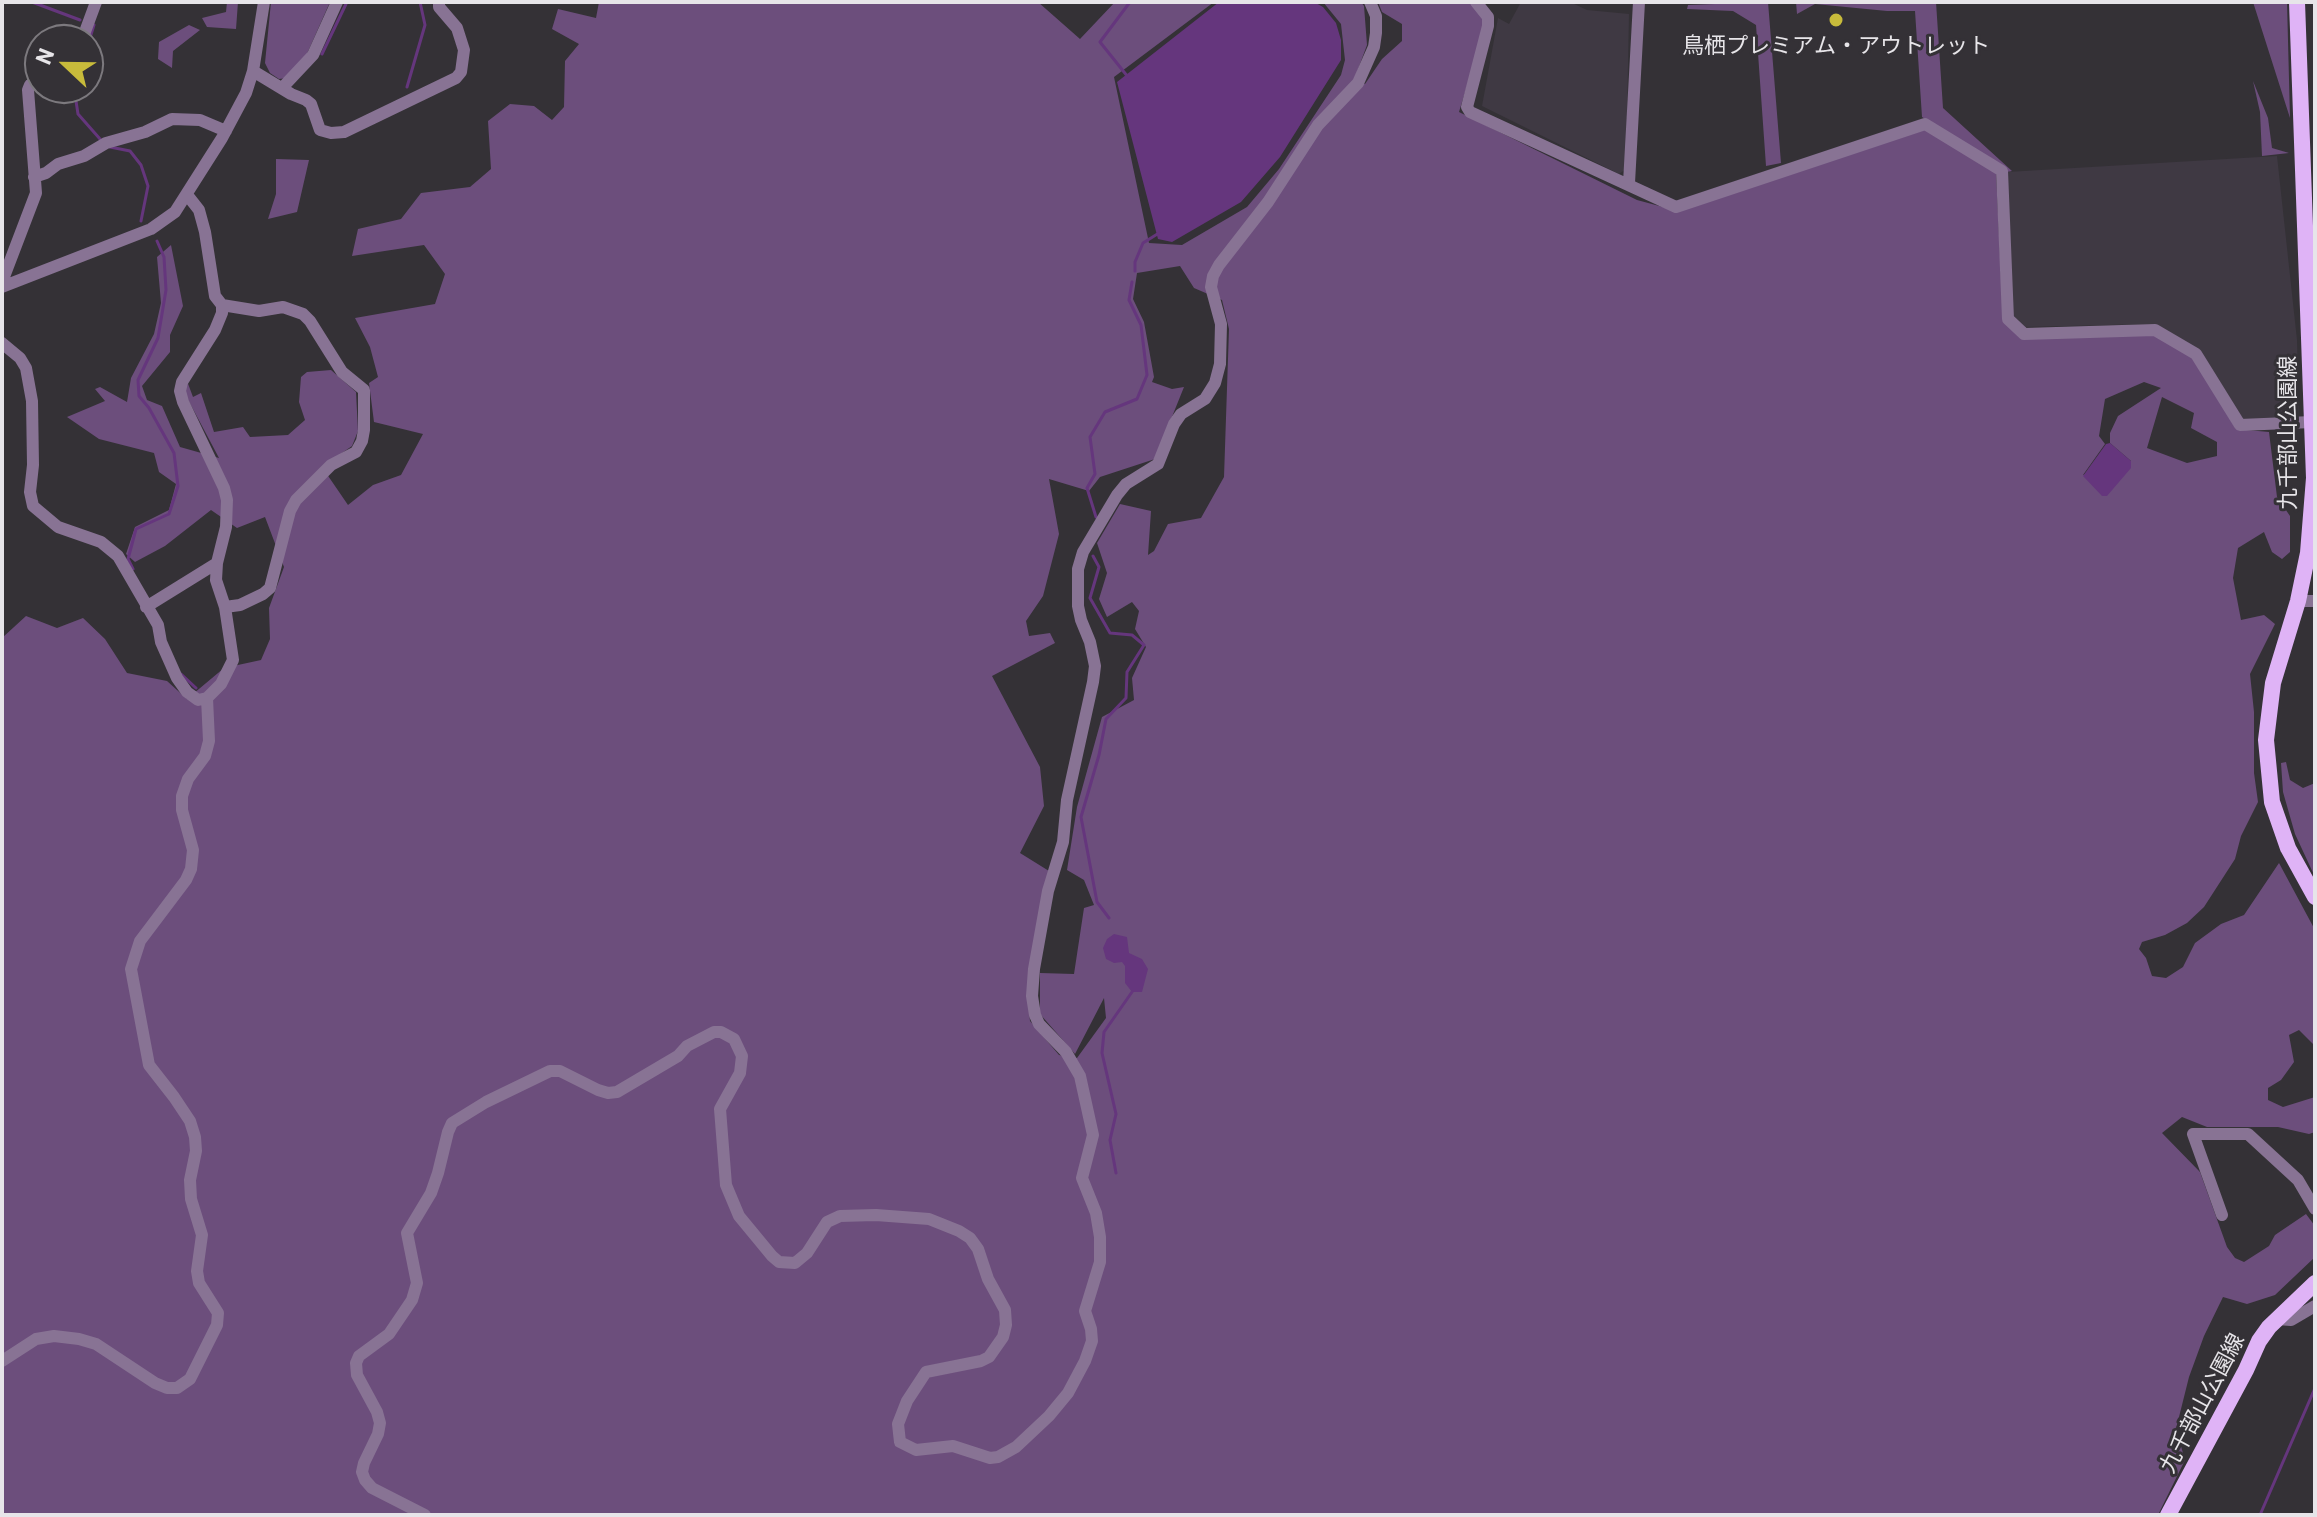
<!DOCTYPE html>
<html>
<head>
<meta charset="utf-8">
<style>
	body { margin:0 }
	#map { position:relative; width:2317px; height:1517px; overflow:hidden; background:#343136; font-family:Barlow,sans-serif }
	canvas { display:block }
	.frame { position:absolute; inset:0; border:4px solid #e7e5e9; pointer-events:none }
	.north { position:absolute; left:24px; top:24px; width:80px; height:80px; box-sizing:border-box; background:#343136; border:2px solid #7c797e; border-radius:50%; rotate:292deg; font-size:22px; font-weight:700; line-height:32px; text-align:center; color:#e7e5e9 }
	.north::after { content:''; display:block; margin:auto; width:28px; height:36px; background:#c8bb3b; clip-path:polygon(50% 0,100% 100%,50% 72%,0 100%) }
</style>
</head>
<body>
<div id="map">
<canvas width="2317" height="1517"></canvas>
<div class="frame"></div>
<div class="north">N</div>
</div>
<script>
const ctx = document.querySelector('canvas').getContext('2d');
ctx.lineJoin = 'round';
function paint(path, color) {
  ctx.fillStyle = color;
  ctx.fill(path, 'evenodd');
}
function toPath(rows) {
  const path = new Path2D();
  for (const r of rows) {
    path.moveTo(r[0], r[1]);
    for (let i = 2; i < r.length; i += 2) path.lineTo(r[i], r[i + 1]);
  }
  return path;
}
function trace(path, color, width, dash) {
  ctx.strokeStyle = color;
  ctx.lineWidth = width;
  ctx.lineCap = dash ? 'butt' : 'round';
  ctx.setLineDash(dash || []);
  ctx.stroke(path);
}
function drawText(font, color, halo, rows, align = 'center') {
  ctx.font = font + ' Barlow,"Noto Sans JP",sans-serif';
  ctx.lineWidth = 6;
  ctx.setLineDash([]);
  ctx.textBaseline = 'middle';
  ctx.strokeStyle = halo;
  ctx.fillStyle = color;
  for (const [text, x, y, turn = 0] of rows) {
    ctx.save();
    ctx.translate(x, y);
    ctx.rotate((+turn || 0) * Math.PI / 180);
    ctx.textAlign = isNaN(turn) ? turn : align;
    if (halo) ctx.strokeText(text, 0, 0);
    ctx.fillText(text, 0, 0);
    ctx.restore();
  }
}
paint(toPath([
	[1521,2,1570,2,1587,10,1629,14,1626,169,1619,174,1482,106,1498,18,1509,24],
	[2277,156,2297,340,2299,419,2244,421,2199,349,2152,324,2025,327,2011,314,2007,172]
]), '#3f3943');
paint(toPath([
	[227,2,238,2,236,29,207,27,202,18,226,12],
	[271,2,330,2,306,56,287,78,279,79,270,73,265,63],
	[599,2,1038,2,1080,39,1115,2,1214,2,1114,77,1149,243,1182,245,1247,207,1279,169,1341,75,1345,60,1341,24,1323,2,1361,2,1364,6,1367,45,1354,80,1365,84,1382,59,1402,41,1402,24,1382,12,1378,2,1471,2,1487,20,1459,112,1637,200,1678,211,1924,129,1996,172,2003,320,2021,338,2153,333,2194,359,2236,429,2269,432,2277,497,2290,516,2290,552,2282,559,2272,552,2264,532,2238,548,2233,578,2241,620,2264,615,2275,624,2250,674,2254,712,2254,773,2258,802,2241,836,2235,859,2204,907,2187,923,2165,935,2142,942,2139,949,2146,958,2152,976,2166,978,2183,967,2195,943,2221,924,2244,915,2279,863,2315,930,2315,1046,2299,1030,2289,1035,2294,1062,2281,1080,2268,1088,2268,1100,2283,1107,2315,1097,2315,1132,2309,1134,2278,1127,2207,1127,2182,1117,2162,1133,2200,1172,2227,1247,2235,1258,2244,1262,2269,1246,2275,1235,2306,1214,2315,1226,2315,1257,2275,1295,2247,1304,2223,1297,2204,1336,2189,1377,2176,1429,2185,1460,2158,1515,2,1515,2,638,26,616,57,628,83,618,105,639,127,673,167,681,187,699,224,668,261,660,270,639,269,608,284,567,265,517,237,528,211,510,165,546,135,562,126,554,135,527,169,510,176,484,159,472,154,453,99,439,67,417,105,401,95,389,100,387,127,402,131,378,154,334,161,303,157,257,171,245,183,306,170,335,170,352,142,386,147,400,162,406,180,447,219,458,185,394,187,381,193,397,201,393,214,432,243,427,250,437,288,435,305,420,299,402,301,377,307,372,331,370,356,392,358,431,352,446,322,467,348,505,373,485,401,475,423,434,374,422,369,383,378,377,370,347,355,318,435,304,445,274,424,245,352,256,358,229,401,219,421,193,470,187,491,169,488,121,510,104,534,106,552,120,564,107,565,61,579,44,552,29,558,9,596,18],
	[1180,266,1194,288,1222,300,1229,329,1224,477,1201,518,1168,524,1154,551,1148,555,1151,511,1120,504,1097,543,1107,573,1099,599,1107,617,1132,602,1139,611,1135,629,1146,647,1132,678,1134,700,1102,717,1077,807,1067,870,1084,880,1094,905,1084,908,1074,974,1040,973,1040,1014,1075,1054,1104,998,1106,1018,1077,1058,1059,1055,1030,1021,1027,990,1049,871,1020,853,1044,806,1040,767,992,676,1055,643,1050,633,1029,636,1026,621,1043,596,1059,534,1049,479,1089,491,1100,477,1155,459,1184,387,1172,389,1152,382,1154,377,1144,322,1133,299,1137,273],
	[2144,382,2161,388,2118,416,2110,433,2110,443,2131,461,2083,475,2105,444,2099,436,2105,399],
	[2162,397,2194,413,2191,428,2217,442,2217,456,2187,463,2147,448],
	[1768,2,1781,163,1766,166,1756,25,1733,11,1687,9,1688,5],
	[1796,2,1936,2,1943,108,2012,171,2007,172,1922,117,1915,11,1887,11,1815,4,1797,14],
	[2253,2,2287,2,2290,118],
	[189,25,200,30,173,51,172,68,158,59,159,42],
	[2253,81,2268,118,2272,148,2289,153,2262,156,2260,112],
	[276,159,309,160,297,212,268,219,276,194],
	[2286,762,2290,780,2303,788,2315,783,2315,877,2295,834,2283,792,2281,763]
]), '#6c4e7c');
paint(toPath([
	[1219,2,1314,2,1323,7,1336,23,1341,40,1341,60,1280,157,1241,202,1172,242,1158,239,1117,82],
	[2110,443,2131,461,2131,468,2107,496,2102,496,2083,476,2106,444],
	[1114,934,1127,937,1129,953,1142,959,1148,969,1142,992,1132,992,1125,983,1125,966,1122,962,1114,963,1106,959,1103,948,1107,939]
]), '#65367d');
trace(toPath([
	[32,2,80,20],
	[88,44,94,25],
	[322,54,346,4],
	[1128,77,1100,42,1130,2],
	[407,87,425,25,420,2],
	[74,88,78,114,100,139],
	[110,147,130,151,141,165,148,186,141,221],
	[1135,271,1135,262,1143,243,1159,233],
	[1096,517,1087,488,1095,474,1090,437,1105,412,1137,399,1147,375,1141,325,1129,300,1132,282],
	[1093,556,1099,567,1090,598,1110,633,1132,635,1144,645,1127,672,1126,698,1106,719,1099,755,1081,817,1097,902,1109,918],
	[133,569,128,559,136,529,169,514,178,486,174,453,149,408,139,396,138,380,158,338,166,290,164,257,157,241],
	[181,674,196,688],
	[1116,1173,1110,1140,1116,1114,1102,1053,1104,1032,1132,992],
	[2260,1515,2315,1388]
]), '#65367d', 3);
trace(toPath([
	[1476,2,1488,17,1488,26,1467,107,1470,112,1676,207,1925,124,2002,171,2008,319,2024,334,2155,330,2196,354,2240,425,2312,422],
	[82,40,96,2],
	[253,71,291,94,306,100,311,104,320,130,331,133,344,132,456,78,461,72,464,50,457,28,439,7,439,2],
	[282,88,313,55,337,2],
	[34,177,46,173,58,164,84,156,106,143,145,132,172,119,200,120,226,131],
	[1629,183,1639,2],
	[2,282,36,193,28,90,30,85,40,83],
	[2,287,151,229,175,212,222,138,246,93,253,71,264,2],
	[222,305,259,311,283,307,303,314,310,321,342,372,364,390,364,430,362,441,356,452,331,465,296,500,290,511,270,588,263,594,240,605,225,607],
	[2,343,20,358,26,368,32,401,33,465,30,492,33,506,58,527,101,542,118,556,158,625,161,642,177,678,187,692,198,700,207,698,221,684,233,660,225,607,216,580,217,563,226,527,227,500,224,488,183,402,180,391,182,382,215,330,222,313,222,305,215,296,205,232,199,210,188,196],
	[2298,601,2315,601],
	[146,607,217,563],
	[2222,1215,2193,1134,2248,1134,2298,1180,2315,1209],
	[2277,1319,2291,1320,2315,1306],
	[2,1361,36,1339,54,1336,79,1339,96,1344,155,1383,167,1388,177,1388,190,1379,217,1325,218,1313,199,1283,197,1271,202,1235,191,1199,190,1180,196,1151,195,1137,190,1121,174,1097,149,1065,131,969,140,941,186,880,191,869,193,850,182,810,182,796,188,779,205,756,209,741,207,698],
	[425,1515,372,1488,365,1480,362,1472,364,1463,378,1434,380,1423,377,1412,357,1375,356,1363,359,1356,389,1334,412,1300,417,1283,407,1233,431,1193,438,1173,448,1132,452,1123,486,1102,550,1071,560,1071,598,1090,608,1093,617,1092,678,1056,687,1046,714,1032,721,1032,734,1039,742,1056,740,1073,720,1109,726,1185,739,1216,772,1256,779,1262,795,1263,807,1253,827,1222,840,1216,876,1215,929,1219,959,1231,970,1238,978,1249,988,1279,1005,1310,1006,1325,1003,1337,989,1357,981,1361,926,1372,907,1401,898,1424,900,1442,916,1450,953,1446,990,1458,998,1457,1016,1447,1049,1416,1068,1393,1085,1361,1092,1341,1091,1329,1085,1311,1100,1262,1100,1237,1096,1213,1082,1178,1093,1135,1080,1076,1066,1052,1039,1024,1035,1015,1032,996,1034,969,1048,891,1063,842,1067,800,1093,682,1095,666,1090,642,1081,620,1078,606,1078,569,1083,552,1117,495,1126,484,1158,464,1174,424,1181,414,1205,399,1215,383,1220,364,1221,324,1211,287,1213,276,1219,265,1268,202,1318,125,1358,83,1374,47,1376,33,1376,16,1370,2]
]), '#887394', 12);
trace(toPath([
	[2297,2,2314,478,2308,553,2298,601,2273,683,2266,740,2272,802,2288,848,2315,897],
	[2168,1515,2246,1370,2259,1341,2269,1327,2315,1283]
]), '#dfb3f6', 16);
for (const [x, y, r, color] of [
	[1836,20,8,"#c8bb3b"]
]) {
  const dot = new Path2D();
  dot.arc(x, y, r, 0, 2 * Math.PI);
  ctx.fillStyle = color;
  ctx.fill(dot);
  trace(dot, '#343136', 3);
}
drawText('22px', '#e7e5e9', '#343136', [
	["鳥栖プレミアム・アウトレット",1836,46]
]);
drawText('22px', '#e7e5e9', '#343136', [
	["九千部山公園線",2288,433,-90],
	["九千部山公園線",2202,1403,-62]
]);
</script>
</body>
</html>
